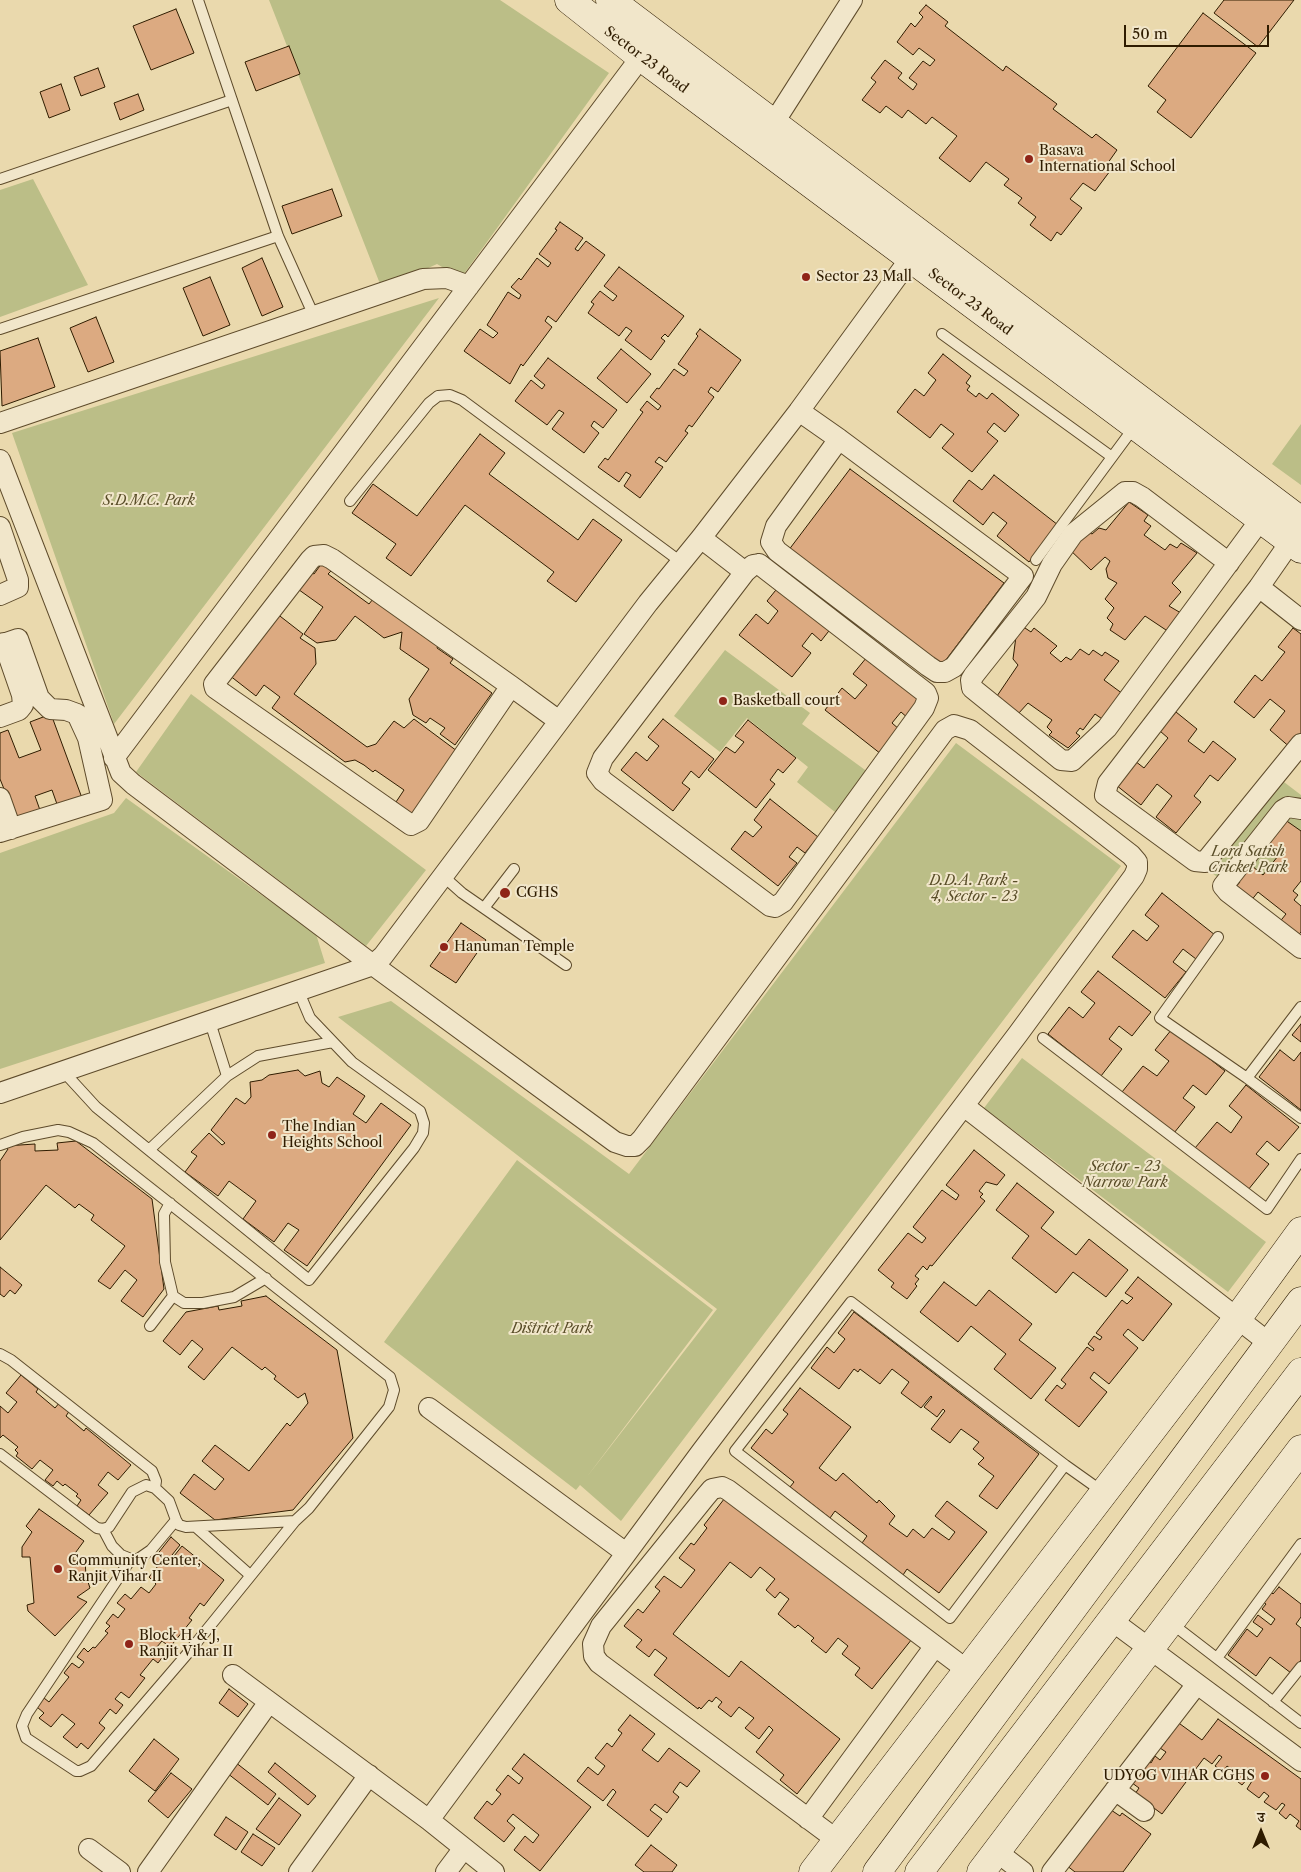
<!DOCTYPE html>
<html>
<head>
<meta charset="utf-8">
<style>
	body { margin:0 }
	#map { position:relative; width:1301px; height:1872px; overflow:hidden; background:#ead9ad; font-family:"Libre Caslon Text","Noto Serif Devanagari",serif }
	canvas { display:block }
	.north { position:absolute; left:1236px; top:1807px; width:50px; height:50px; -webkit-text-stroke:4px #f1e6ca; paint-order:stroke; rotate:0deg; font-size:14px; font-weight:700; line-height:20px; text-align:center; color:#2f1c00 }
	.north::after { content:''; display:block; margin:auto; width:18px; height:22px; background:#2f1c00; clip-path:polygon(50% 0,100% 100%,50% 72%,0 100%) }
	.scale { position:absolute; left:1124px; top:25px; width:145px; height:22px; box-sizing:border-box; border:2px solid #2f1c00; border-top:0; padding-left:6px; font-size:15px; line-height:18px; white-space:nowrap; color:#2f1c00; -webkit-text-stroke:4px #f1e6ca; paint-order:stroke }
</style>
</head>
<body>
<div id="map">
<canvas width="1301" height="1872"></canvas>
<div class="north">उ</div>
<div class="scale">50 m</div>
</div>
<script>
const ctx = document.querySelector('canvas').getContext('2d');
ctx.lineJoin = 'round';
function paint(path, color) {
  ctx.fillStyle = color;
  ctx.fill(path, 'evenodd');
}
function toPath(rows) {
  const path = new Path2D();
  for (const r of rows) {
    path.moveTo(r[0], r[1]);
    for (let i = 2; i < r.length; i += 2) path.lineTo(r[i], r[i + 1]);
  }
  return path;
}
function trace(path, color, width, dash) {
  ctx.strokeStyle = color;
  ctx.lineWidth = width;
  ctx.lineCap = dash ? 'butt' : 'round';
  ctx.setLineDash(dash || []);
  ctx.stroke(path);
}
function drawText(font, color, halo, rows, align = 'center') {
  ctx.font = font + ' "Libre Caslon Text",serif';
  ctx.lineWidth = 4;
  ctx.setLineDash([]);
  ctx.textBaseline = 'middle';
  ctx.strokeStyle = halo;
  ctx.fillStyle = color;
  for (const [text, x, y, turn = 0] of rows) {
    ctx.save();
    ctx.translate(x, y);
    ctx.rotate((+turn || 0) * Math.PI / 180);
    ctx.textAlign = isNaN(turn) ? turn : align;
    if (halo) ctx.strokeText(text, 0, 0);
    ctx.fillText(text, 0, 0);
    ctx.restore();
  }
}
paint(toPath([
	[269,0,500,0,609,73,461,278,437,264,382,289],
	[33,179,88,285,0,317,0,190],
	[439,298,114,724,12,433],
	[1301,424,1301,485,1272,464],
	[725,650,810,713,802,724,872,775,840,816,797,782,808,767,747,718,720,752,674,716],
	[191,694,426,870,366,946,136,772],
	[956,743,1121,866,621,1521,580,1485,576,1490,384,1342,517,1160,713,1310,586,1478,717,1309,338,1017,391,1001,629,1174],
	[1280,779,1301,795,1301,833,1249,902,1207,869],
	[126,798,316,934,325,963,0,1069,0,853,114,813],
	[1022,1058,1266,1242,1228,1292,984,1108]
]), '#bbbe87');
const building = toPath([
	[1224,0,1294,0,1258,47,1214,13,1224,0],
	[926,5,948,22,945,26,1003,71,1006,66,1057,104,1053,109,1092,138,1096,134,1117,150,1105,167,1110,171,1095,191,1083,183,1070,199,1082,208,1061,235,1057,232,1051,241,1030,225,1036,217,1018,203,1022,198,1004,185,1009,179,986,162,970,182,939,158,957,136,932,117,926,124,908,110,902,118,886,106,880,113,862,100,876,82,871,78,885,60,902,73,898,78,913,90,917,84,909,78,923,61,930,66,935,60,919,48,913,55,897,42,911,23,915,27,923,17,919,13,926,5],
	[176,9,194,53,151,70,133,26,176,9],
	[1203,13,1256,53,1191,138,1157,112,1166,100,1148,86,1203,13],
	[289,46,300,74,256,91,245,62,289,46],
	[98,68,105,87,81,96,74,77,98,68],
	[61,84,70,110,49,118,40,92,61,84],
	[138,94,144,110,120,120,114,103,138,94],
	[332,189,342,216,292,234,282,206,332,189],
	[560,222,583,238,575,249,578,251,586,241,605,255,556,322,548,316,545,321,552,327,523,366,521,364,510,384,464,351,480,329,493,338,498,333,487,325,508,292,519,299,521,295,511,287,519,278,521,280,537,258,548,267,551,263,539,254,557,230,555,229,560,222],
	[262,258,283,307,262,316,242,268,262,258],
	[619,267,684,316,668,337,665,334,661,338,665,341,651,360,625,340,632,331,626,327,619,336,588,313,594,304,591,302,600,291,613,301,617,296,604,286,619,267],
	[210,277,230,325,203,336,183,288,210,277],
	[96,317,114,362,88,372,70,328,96,317],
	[700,329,741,360,718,392,711,387,708,392,714,397,692,427,689,425,685,431,688,433,666,462,659,457,655,462,663,467,640,498,624,486,631,475,626,472,619,482,598,467,605,458,608,460,643,412,640,410,647,401,658,410,661,406,650,397,657,388,659,389,674,369,684,376,688,371,678,364,698,336,696,334,700,329],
	[38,338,55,387,2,406,0,351,38,338],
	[621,349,651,374,627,403,597,378,621,349],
	[943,354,971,376,966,383,970,386,967,390,976,397,979,393,987,399,992,393,1019,415,1005,432,994,423,987,432,998,441,972,472,942,448,954,434,941,424,930,438,897,412,915,389,924,396,936,380,928,373,943,354],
	[548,358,617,410,603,428,594,421,591,426,599,433,584,453,552,429,564,413,559,410,547,425,515,401,531,380,542,389,545,385,534,376,548,358],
	[480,434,505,453,489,474,578,540,593,519,622,540,576,602,547,581,554,572,465,505,411,576,386,558,396,544,352,513,373,484,417,516,480,434],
	[850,469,1004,583,942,665,788,551,850,469],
	[994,475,1058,525,1029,562,997,536,1007,523,993,512,983,525,953,501,969,480,982,490,994,475],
	[1129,502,1148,515,1144,521,1151,526,1144,535,1165,550,1170,544,1177,548,1181,543,1197,553,1172,583,1181,592,1169,606,1186,616,1172,634,1145,616,1125,640,1110,630,1113,624,1107,618,1114,608,1105,599,1117,583,1108,578,1106,569,1110,561,1105,557,1091,570,1067,547,1087,531,1092,534,1099,528,1106,530,1129,502],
	[322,563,332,570,328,574,369,604,373,599,438,645,437,648,453,659,450,663,492,693,455,745,440,734,445,728,430,718,426,723,413,715,409,699,429,669,400,649,402,632,384,638,355,616,336,640,317,643,304,634,323,607,295,587,307,570,314,574,322,563],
	[780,585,832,627,821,641,812,633,802,646,811,653,792,677,739,635,756,614,768,624,778,611,767,601,780,585],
	[276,613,303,634,300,638,315,648,316,664,294,694,367,747,376,744,394,721,404,728,414,719,461,754,414,816,396,802,404,790,375,770,373,772,364,765,355,760,345,762,272,708,280,697,264,685,256,696,229,675,276,613],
	[1022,626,1031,632,1034,628,1057,646,1050,653,1061,662,1066,657,1071,660,1080,649,1089,655,1093,650,1102,656,1105,652,1119,661,1104,680,1123,694,1108,723,1095,714,1083,730,1080,728,1076,733,1080,736,1068,748,1049,735,1052,732,1047,727,1052,720,1028,703,1018,714,997,696,1018,665,1013,659,1017,629,1022,626],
	[1293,628,1301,634,1301,738,1292,749,1270,730,1285,711,1270,699,1254,718,1234,702,1255,675,1262,681,1285,652,1278,647,1293,628],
	[867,657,923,702,909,719,901,712,892,723,900,730,881,754,825,710,842,688,855,699,867,685,853,674,867,657],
	[1176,712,1197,729,1188,741,1204,753,1213,741,1236,759,1218,781,1210,775,1194,796,1201,802,1176,833,1156,817,1172,796,1157,784,1141,805,1116,785,1135,761,1144,768,1168,738,1160,731,1176,712],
	[51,714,82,798,58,807,52,790,35,796,41,813,17,821,0,779,0,733,8,730,19,758,41,750,30,722,51,714],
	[663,719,714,759,699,778,691,771,682,783,690,789,673,811,621,770,636,752,647,761,659,746,648,737,663,719],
	[748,720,796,758,783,773,778,769,770,780,775,784,756,808,708,770,726,747,735,753,744,742,735,736,748,720],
	[770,799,818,837,805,853,797,847,789,857,797,863,778,886,731,849,745,831,753,837,762,827,754,820,770,799],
	[1281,817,1301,831,1301,881,1293,891,1298,895,1294,900,1301,906,1301,932,1296,938,1278,924,1286,914,1258,892,1250,902,1234,889,1240,882,1233,877,1246,861,1263,875,1278,856,1261,842,1281,817],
	[1162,893,1215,935,1196,959,1183,949,1173,962,1186,972,1165,998,1112,957,1133,930,1147,941,1159,926,1145,915,1162,893],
	[461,923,486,940,456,983,430,966,461,923],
	[1098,971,1151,1012,1132,1036,1119,1026,1109,1039,1122,1049,1101,1076,1048,1034,1069,1007,1083,1018,1095,1003,1081,992,1098,971],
	[1301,1024,1301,1042,1292,1035,1301,1024],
	[1172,1029,1225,1071,1206,1095,1193,1085,1183,1098,1195,1107,1174,1133,1122,1092,1143,1066,1157,1076,1169,1061,1155,1050,1172,1029],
	[1280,1050,1294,1061,1301,1052,1301,1110,1259,1077,1280,1050],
	[298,1070,305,1076,320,1071,322,1083,329,1087,337,1077,365,1096,353,1114,366,1123,381,1103,411,1125,307,1266,284,1250,299,1230,288,1223,274,1242,243,1219,256,1201,229,1181,218,1196,185,1172,197,1156,191,1152,209,1133,222,1145,225,1143,211,1130,236,1098,245,1104,251,1097,250,1082,262,1080,269,1075,298,1070],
	[1246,1085,1299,1127,1279,1151,1267,1141,1256,1154,1269,1164,1248,1190,1195,1148,1217,1122,1231,1133,1242,1117,1229,1106,1246,1085],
	[76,1141,152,1199,164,1289,143,1317,121,1301,137,1280,125,1270,110,1289,98,1281,125,1246,91,1220,94,1215,79,1204,75,1208,46,1185,0,1240,0,1161,8,1149,5,1146,35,1144,35,1151,58,1150,57,1143,76,1141],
	[974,1150,1005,1175,997,1185,986,1182,979,1191,983,1194,980,1197,985,1201,932,1266,930,1265,927,1270,923,1266,915,1276,919,1279,915,1284,917,1286,907,1299,891,1287,894,1283,878,1270,908,1233,922,1243,926,1238,913,1227,942,1190,956,1200,959,1195,946,1185,974,1150],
	[1017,1183,1054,1212,1041,1228,1076,1255,1089,1239,1128,1270,1106,1297,1073,1272,1056,1293,1012,1258,1029,1236,996,1210,1017,1183],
	[0,1267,22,1285,15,1294,10,1290,4,1297,0,1294,0,1267],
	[1138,1277,1172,1304,1143,1341,1128,1329,1123,1335,1138,1348,1109,1384,1094,1372,1090,1378,1107,1392,1079,1427,1045,1400,1057,1385,1062,1389,1066,1384,1061,1380,1087,1347,1093,1351,1094,1349,1088,1344,1094,1336,1100,1340,1102,1337,1096,1333,1122,1300,1127,1304,1133,1298,1125,1293,1138,1277],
	[944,1282,976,1306,989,1290,1032,1324,1019,1340,1056,1368,1031,1399,994,1369,1006,1354,971,1326,958,1342,920,1312,944,1282],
	[266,1296,337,1350,353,1438,293,1510,215,1520,180,1493,194,1474,215,1490,224,1479,202,1461,215,1445,249,1471,287,1423,290,1426,308,1403,305,1393,298,1398,274,1379,276,1376,265,1367,262,1370,232,1347,204,1380,188,1367,203,1349,192,1340,180,1355,163,1341,186,1312,218,1306,219,1310,242,1306,241,1301,266,1296],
	[854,1312,1039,1454,997,1509,979,1496,994,1476,978,1464,984,1458,973,1449,979,1442,961,1429,950,1443,931,1429,945,1411,943,1409,937,1417,924,1407,932,1397,931,1396,921,1408,901,1393,909,1382,892,1369,880,1384,860,1369,858,1372,854,1369,839,1389,811,1368,827,1347,834,1353,845,1339,838,1333,854,1312],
	[21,1375,38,1389,36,1392,55,1408,60,1402,70,1410,66,1416,84,1431,86,1428,131,1465,118,1480,108,1472,98,1485,108,1493,89,1515,77,1506,81,1500,76,1496,78,1494,65,1484,63,1486,57,1481,53,1486,45,1480,53,1470,40,1460,32,1469,16,1456,18,1453,15,1450,18,1447,3,1435,0,1438,0,1406,8,1413,17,1402,6,1393,21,1375],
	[800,1388,851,1427,819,1468,836,1481,843,1473,877,1503,879,1500,895,1516,889,1524,907,1537,913,1529,924,1538,932,1528,949,1540,955,1532,935,1516,947,1501,987,1532,939,1593,907,1569,903,1575,862,1543,867,1536,835,1511,830,1518,790,1487,794,1482,751,1448,766,1429,772,1434,788,1414,783,1410,800,1388],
	[728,1494,912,1639,872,1689,855,1675,860,1668,842,1654,848,1646,838,1638,826,1653,811,1641,814,1638,798,1625,795,1628,778,1614,789,1599,780,1592,775,1598,766,1590,775,1579,760,1567,751,1578,730,1562,673,1634,729,1677,741,1661,840,1739,797,1794,780,1780,784,1775,756,1752,773,1730,769,1726,759,1739,745,1728,754,1718,739,1707,731,1717,718,1707,722,1702,716,1697,712,1702,709,1700,701,1709,699,1707,698,1709,654,1675,667,1658,655,1649,649,1657,636,1647,642,1640,624,1626,638,1609,643,1613,660,1591,655,1587,664,1576,681,1588,695,1570,679,1558,691,1543,694,1545,707,1528,704,1525,728,1494],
	[39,1509,84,1541,73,1556,73,1561,85,1560,86,1576,71,1576,71,1582,88,1582,90,1588,77,1597,87,1602,55,1636,28,1611,27,1605,34,1603,30,1557,22,1557,22,1547,32,1532,26,1526,39,1509],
	[171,1537,180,1545,172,1555,174,1556,182,1546,224,1580,204,1606,200,1603,189,1618,192,1620,170,1647,162,1641,156,1648,164,1655,158,1663,153,1659,140,1675,145,1678,129,1698,121,1692,115,1699,123,1705,116,1714,110,1709,99,1723,105,1728,88,1749,81,1743,77,1748,63,1737,75,1724,62,1714,51,1727,39,1718,44,1713,37,1707,44,1698,49,1702,69,1677,64,1673,72,1663,79,1668,84,1662,77,1657,84,1648,88,1652,93,1647,95,1648,108,1633,105,1631,110,1626,106,1623,113,1614,118,1618,125,1609,117,1603,125,1594,131,1599,141,1587,149,1593,156,1584,149,1577,158,1566,152,1561,171,1537],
	[1279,1587,1301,1604,1301,1617,1296,1624,1301,1628,1301,1660,1291,1673,1270,1657,1256,1676,1228,1655,1247,1629,1257,1637,1263,1629,1253,1622,1258,1615,1271,1625,1275,1619,1262,1609,1266,1604,1263,1602,1271,1592,1273,1594,1279,1587],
	[229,1689,248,1704,238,1717,219,1703,229,1689],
	[630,1715,655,1734,642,1750,658,1762,669,1748,700,1771,687,1787,680,1782,673,1792,679,1797,667,1813,655,1804,650,1810,662,1819,648,1837,607,1805,616,1792,613,1789,603,1801,577,1781,588,1767,598,1775,605,1766,595,1758,607,1743,612,1747,622,1733,618,1730,630,1715],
	[1218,1719,1301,1779,1301,1830,1296,1826,1299,1821,1290,1814,1286,1819,1279,1813,1285,1805,1282,1803,1276,1810,1264,1802,1269,1796,1264,1792,1259,1798,1247,1789,1252,1781,1248,1778,1242,1785,1233,1778,1236,1773,1227,1766,1223,1772,1215,1766,1222,1757,1219,1755,1212,1764,1204,1758,1162,1814,1135,1794,1139,1788,1128,1780,1144,1758,1151,1763,1155,1756,1160,1760,1166,1752,1160,1748,1170,1736,1167,1734,1176,1721,1202,1740,1218,1719],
	[154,1739,179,1759,155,1791,129,1771,154,1739],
	[524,1754,591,1807,540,1871,514,1850,525,1836,533,1843,539,1835,513,1814,507,1821,515,1828,504,1842,474,1818,487,1801,492,1805,501,1794,496,1790,508,1775,519,1784,523,1778,512,1769,524,1754],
	[235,1762,276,1794,268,1805,227,1773,235,1762],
	[275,1763,316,1796,308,1805,268,1772,275,1763],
	[171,1773,192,1789,168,1818,148,1801,171,1773],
	[279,1798,301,1815,279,1845,256,1829,279,1798],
	[1108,1808,1120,1816,1122,1813,1151,1834,1123,1872,1075,1872,1066,1865,1108,1808],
	[226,1817,248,1832,236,1850,214,1835,226,1817],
	[253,1834,275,1848,262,1866,241,1852,253,1834],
	[651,1845,677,1865,672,1872,644,1872,635,1865,651,1845]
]);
paint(building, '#dcaa81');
trace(building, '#2f1c00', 1);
const lane = toPath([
	[198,0,278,236,314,316],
	[0,179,232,100],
	[0,329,278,236],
	[942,334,1112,457],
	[350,501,429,403,438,396,450,395,462,400,681,562],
	[1036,560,1135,426],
	[443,876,462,893,566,965],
	[484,908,514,869],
	[1218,937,1160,1018,1247,1078,1301,1007],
	[210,1022,227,1076],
	[1043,1038,1267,1209,1301,1159],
	[63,1071,96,1107,309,1280,414,1148,423,1133,424,1123,420,1111,352,1062,310,1018,299,992],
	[1247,1078,1301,1118],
	[0,1145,23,1137,58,1130,69,1132,93,1143,390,1377,394,1390,389,1407,309,1508,295,1521,186,1527,179,1525,176,1520,169,1501,155,1488,146,1485,132,1492,109,1527,103,1529,97,1528,0,1454],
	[149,1150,227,1076,258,1056,333,1042],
	[173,1296,184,1303,203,1303,234,1297,266,1278],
	[150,1326,173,1296,165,1262,164,1214,170,1203],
	[0,1354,11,1360,152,1471,156,1481,155,1488],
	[1065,1465,851,1302,735,1451,950,1618,1065,1465,1103,1492],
	[197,1528,250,1575],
	[103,1529,112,1546,121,1555,131,1559,138,1559,151,1550,176,1520],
	[131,1559,27,1714,22,1726,26,1738,76,1771,80,1771,91,1766,188,1653,295,1521],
	[1171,1623,1301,1723],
	[1217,1658,1301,1544],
	[1273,1702,1301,1667]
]);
const street = toPath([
	[773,124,852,0],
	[799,411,839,439,1023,576,954,667,945,672,937,672,928,666,777,551,771,542,776,526,839,439],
	[0,423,423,279,447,278,469,286],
	[0,460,121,773,133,784,373,965,615,1142,627,1146,635,1146,642,1139,945,730,954,725,970,730,1131,855,1137,862,1137,869,1134,876,1018,1034,702,1451,429,1820],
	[0,527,18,580,18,587,0,595],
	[701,538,745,572],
	[1291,541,1259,587,1108,783,1105,795,1195,861,1205,862,1301,744],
	[1229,563,1142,497,1133,492,1125,492,1073,534,1052,564,1036,597,974,675,971,680,972,688,1061,760,1072,761,1107,728,1261,519],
	[759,564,926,693,928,698,924,708,783,902,775,907,770,906,603,781,597,773,603,758,745,572,753,565,759,564],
	[1259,587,1301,620],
	[0,645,18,639,39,698,50,709,66,710,77,714,88,738,102,800,0,832],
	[511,686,419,821,411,825,215,688,214,684,310,560,314,556,324,555,332,559,511,686,559,721],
	[0,717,19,710,23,705,22,695,4,643],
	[114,758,641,57],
	[0,798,11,829],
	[1301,809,1288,807,1283,810,1223,886,1228,892,1301,948],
	[0,1093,373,965,383,956,648,603,701,538,799,411,918,248],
	[964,1106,1269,1343],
	[429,1408,626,1553],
	[1111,1620,1301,1761],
	[233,1675,429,1820,494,1872],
	[1115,1790,1144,1811],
	[808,1819,935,1646],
	[837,1840,599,1663,594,1656,593,1644,601,1626,706,1496,712,1489,722,1487,728,1490,967,1670],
	[89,1849,120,1872],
	[997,1852,1023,1872],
	[148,1872,269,1702],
	[299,1872,369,1775],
	[446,1872,464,1848],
	[1052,1872,1197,1684]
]);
const secondary = toPath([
	[569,0,641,57,1301,549],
	[610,0,1301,521],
	[813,1872,1237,1319,1301,1231],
	[877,1872,1301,1301],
	[919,1872,1301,1372],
	[981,1872,1301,1449]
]);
trace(lane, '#5e4b2b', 12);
trace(street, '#5e4b2b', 22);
trace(secondary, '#2f1c00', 29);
trace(lane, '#f1e6ca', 10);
trace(street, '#f1e6ca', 20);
trace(secondary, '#f1e6ca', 28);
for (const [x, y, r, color] of [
	[1029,159,5,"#8f2418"],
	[806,277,5,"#8f2418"],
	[723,701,5,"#8f2418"],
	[505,893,6,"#8f2418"],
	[444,947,5,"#8f2418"],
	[272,1135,5,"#8f2418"],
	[58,1569,5,"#8f2418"],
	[129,1644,5,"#8f2418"],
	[1265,1776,5,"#8f2418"]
]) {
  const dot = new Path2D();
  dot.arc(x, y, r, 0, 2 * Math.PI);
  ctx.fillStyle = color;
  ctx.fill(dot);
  trace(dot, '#f1e6ca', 2);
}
drawText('14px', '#2f1c00', '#f1e6ca', [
	["Sector 23 Road",646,60,37],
	["Sector 23 Road",970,302,37]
]);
drawText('14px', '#2f1c00', '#f1e6ca', [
	["Basava",1039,151],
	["International School",1039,167],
	["Sector 23 Mall",816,277],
	["Basketball court",733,701],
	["CGHS",516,893],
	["Hanuman Temple",454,947],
	["The Indian",282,1127],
	["Heights School",282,1143],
	["Community Center,",68,1561],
	["Ranjit Vihar II",68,1577],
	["Block H & J,",139,1636],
	["Ranjit Vihar II",139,1652],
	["UDYOG VIHAR CGHS",1255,1776,"right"]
], 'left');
drawText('italic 14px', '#594d28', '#f1e6ca', [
	["S.D.M.C. Park",149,501],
	["Lord Satish",1248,852],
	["Cricket Park",1248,868],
	["D.D.A. Park -",974,881],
	["4, Sector - 23",974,897],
	["Sector - 23",1125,1167],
	["Narrow Park",1125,1183],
	["District Park",552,1329]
]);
</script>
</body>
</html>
